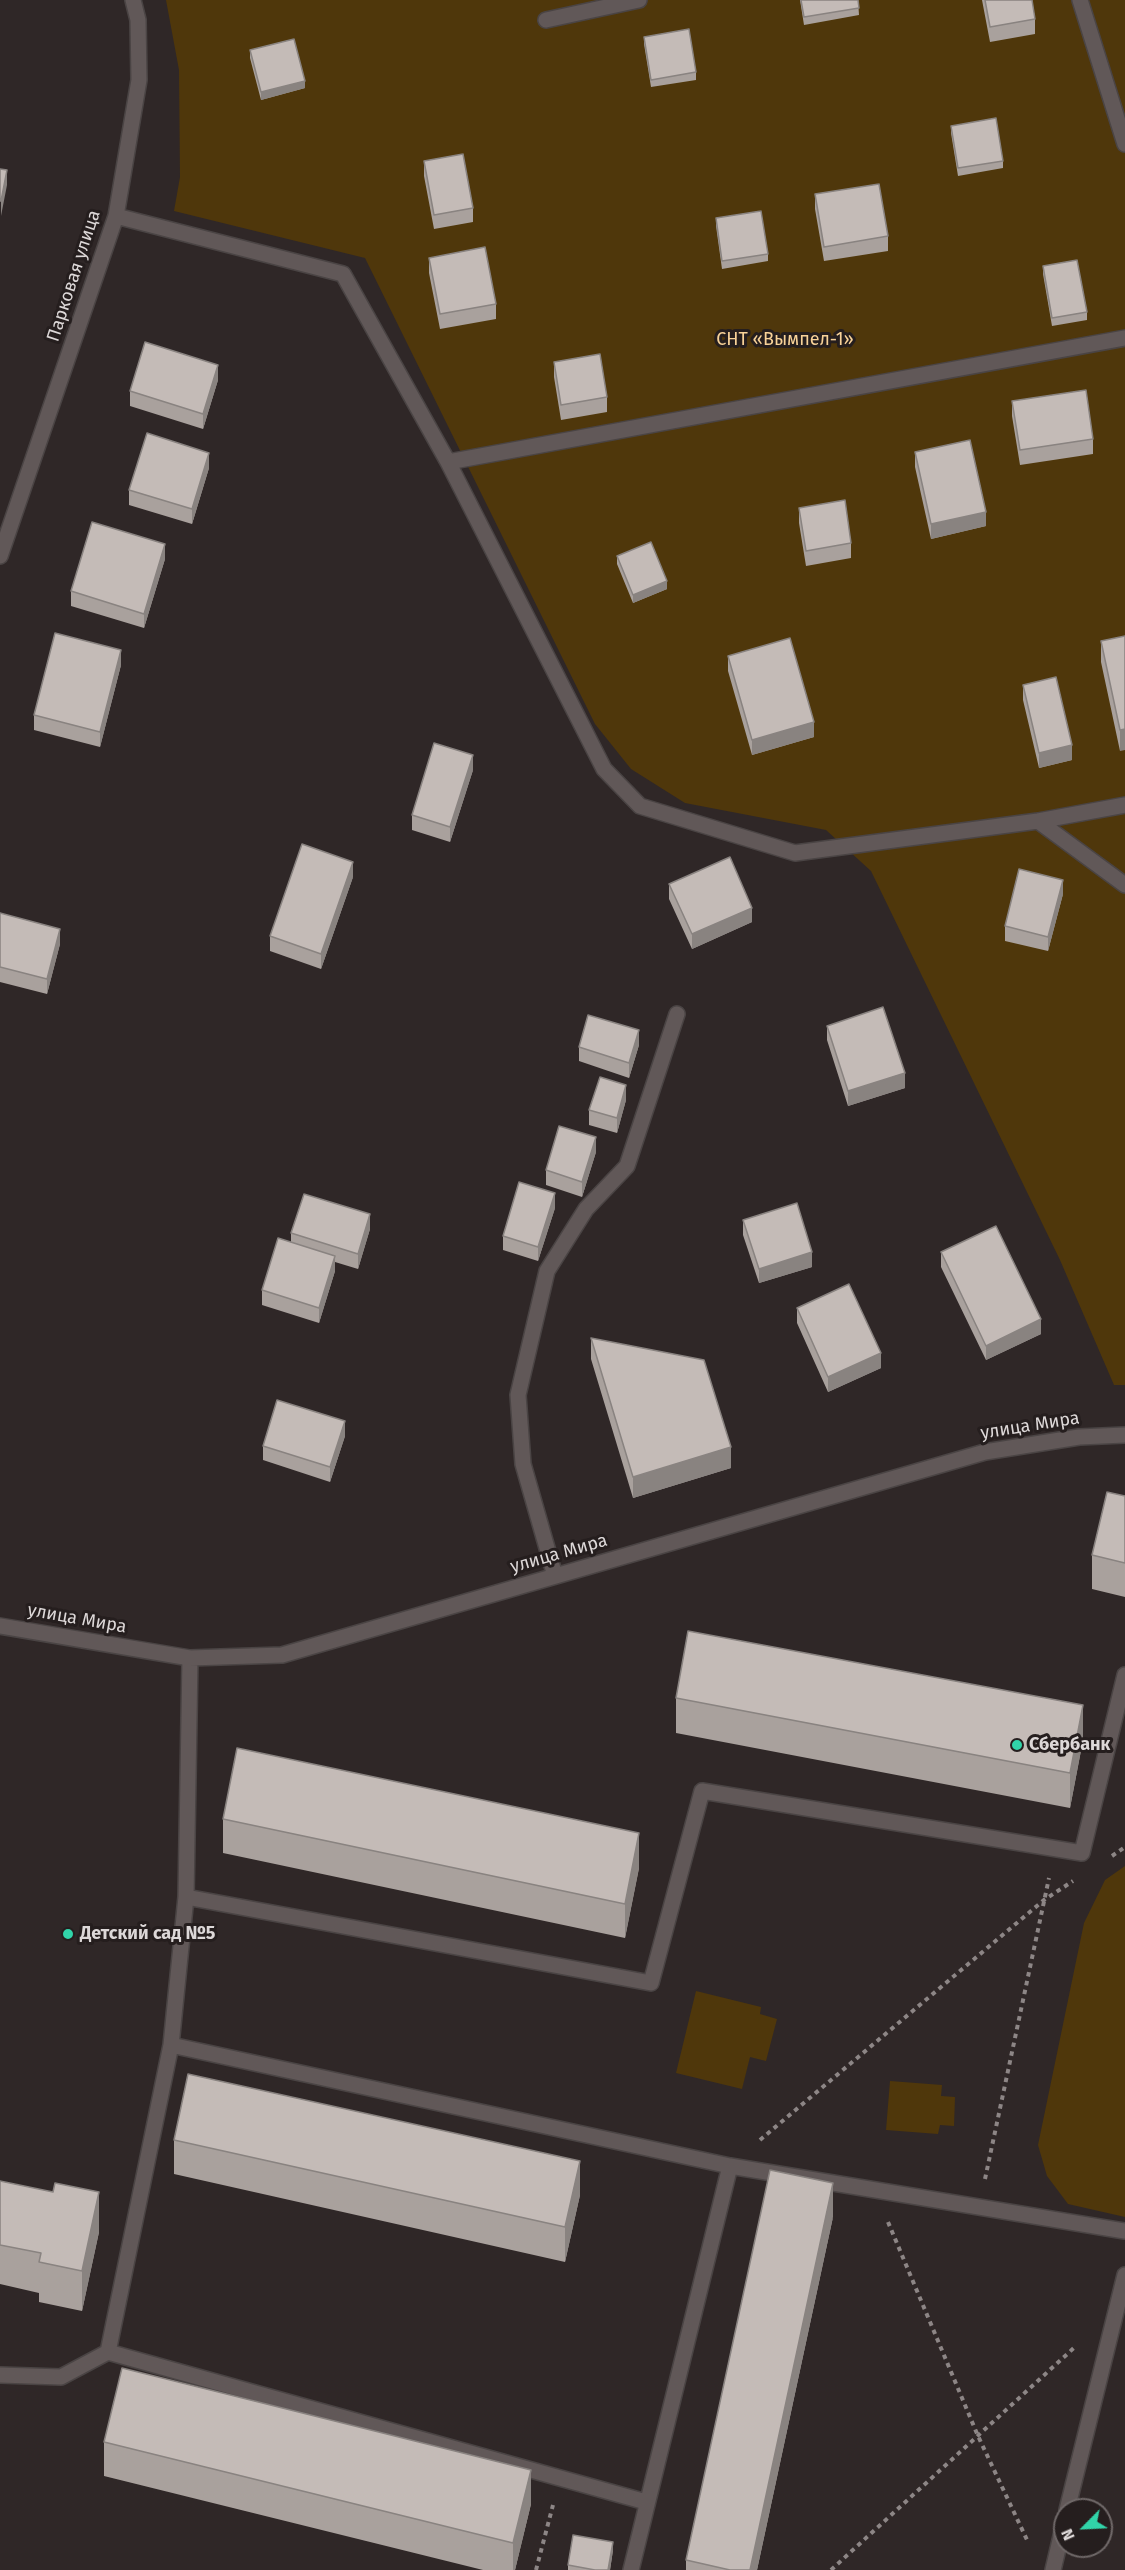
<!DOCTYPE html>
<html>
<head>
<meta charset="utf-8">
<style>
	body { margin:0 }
	#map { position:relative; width:1125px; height:2570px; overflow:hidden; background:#2f2727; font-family:"Fira Sans",sans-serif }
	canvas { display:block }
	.north { position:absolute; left:1053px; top:2498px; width:60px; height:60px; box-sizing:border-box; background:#251e1e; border:2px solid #6f6868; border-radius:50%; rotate:246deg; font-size:16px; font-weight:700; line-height:24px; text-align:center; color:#ddd8d8 }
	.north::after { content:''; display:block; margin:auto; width:21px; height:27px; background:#31d4a9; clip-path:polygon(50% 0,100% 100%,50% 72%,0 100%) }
</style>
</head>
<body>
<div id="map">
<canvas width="1125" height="2570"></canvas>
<div class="north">N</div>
</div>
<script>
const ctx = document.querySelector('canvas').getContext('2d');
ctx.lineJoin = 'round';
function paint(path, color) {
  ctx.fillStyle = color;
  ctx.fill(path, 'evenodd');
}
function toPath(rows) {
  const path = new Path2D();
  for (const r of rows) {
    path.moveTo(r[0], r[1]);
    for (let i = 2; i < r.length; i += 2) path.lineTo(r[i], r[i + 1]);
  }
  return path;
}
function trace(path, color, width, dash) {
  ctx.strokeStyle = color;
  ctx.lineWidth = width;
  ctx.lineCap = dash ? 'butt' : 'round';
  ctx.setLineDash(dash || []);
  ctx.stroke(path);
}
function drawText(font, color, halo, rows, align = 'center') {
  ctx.font = font + ' "Fira Sans",sans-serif';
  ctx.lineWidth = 6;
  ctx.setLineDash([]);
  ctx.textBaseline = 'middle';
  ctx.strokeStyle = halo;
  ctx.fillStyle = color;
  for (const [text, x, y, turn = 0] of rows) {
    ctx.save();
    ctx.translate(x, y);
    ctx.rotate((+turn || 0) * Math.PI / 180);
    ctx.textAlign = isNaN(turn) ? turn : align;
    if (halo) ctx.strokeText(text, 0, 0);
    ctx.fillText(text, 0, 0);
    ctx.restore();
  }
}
paint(toPath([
	[166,0,1125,0,1125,1385,1114,1385,1060,1260,871,871,826,830,685,803,631,769,595,724,365,258,174,211,180,177,179,70],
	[1125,1866,1125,2217,1068,2204,1047,2176,1038,2145,1084,1923,1105,1880],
	[696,1991,761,2007,760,2014,777,2019,766,2061,750,2057,742,2089,676,2073],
	[890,2081,942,2085,941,2096,955,2097,954,2126,940,2125,938,2134,886,2130]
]), '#4f370b');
const minor = toPath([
	[1080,0,1125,144],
	[546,20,639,0],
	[116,216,343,274,448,462,604,769,640,806,795,853,1038,821,1125,805],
	[448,462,1125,338],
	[0,556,116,216,139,80,138,20,133,0],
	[1038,821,1125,885],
	[555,1576,523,1464,518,1395,547,1271,586,1209,627,1166,677,1014],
	[0,1626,190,1658,282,1655,985,1452,1079,1437,1125,1435],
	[190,1658,186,1897,651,1983,702,1791,1082,1853,1125,1675],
	[186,1897,171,2045,730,2166],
	[171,2045,108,2352,646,2502],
	[0,2375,61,2377,108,2352],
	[1067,2510,1125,2275],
	[631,2570,730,2166,1125,2231],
	[1053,2570,1065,2519]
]);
trace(minor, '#4a4444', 18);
trace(toPath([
	[1112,1856,1125,1847],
	[760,2140,1044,1900,1073,1881],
	[985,2179,1049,1878],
	[888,2222,978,2436,1028,2542],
	[536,2570,553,2505],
	[831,2570,1076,2346]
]), '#8d8686', 4, [4.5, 4.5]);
trace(minor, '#615858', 15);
paint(toPath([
	[800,0,858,0,859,15,804,25],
	[982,0,1032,0,1035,19,1035,34,990,42],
	[644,37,696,72,696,80,651,87,644,44],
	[250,50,305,88,261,100,250,58],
	[951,126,1003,161,1003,168,958,176,951,133],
	[424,161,473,208,473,222,434,229,424,176],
	[815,194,888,236,888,251,824,261,815,209],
	[716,218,768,254,768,261,722,269,716,226],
	[429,258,496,304,496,319,440,329,429,273],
	[1043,266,1087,312,1087,320,1052,326,1043,274],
	[554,362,607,397,607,412,561,420,554,377],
	[218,380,203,429,130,406,130,391],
	[1012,401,1093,439,1093,454,1020,465,1012,416],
	[915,452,986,526,931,539,915,467],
	[209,468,192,524,129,505,129,490],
	[799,508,851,543,851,558,806,566,799,523],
	[617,556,667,589,633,603,617,564],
	[165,559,144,628,71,606,71,591],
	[1125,636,1120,751,1101,662,1101,641],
	[728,656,814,737,752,755,728,671],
	[121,665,100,747,34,730,34,715],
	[1023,685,1072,760,1039,768,1023,700],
	[473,770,450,842,412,830,412,815],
	[353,877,321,969,270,951,270,936],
	[669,884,752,922,692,949,669,899],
	[1063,894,1048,951,1005,941,1005,926],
	[0,913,60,944,47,994,0,982],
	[827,1026,905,1088,848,1106,827,1040],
	[639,1045,629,1078,579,1061,579,1047],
	[626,1100,617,1133,589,1125,589,1110],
	[596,1152,582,1197,546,1185,546,1170],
	[555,1208,538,1261,503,1250,503,1236],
	[743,1220,812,1267,759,1283,743,1235],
	[370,1229,358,1269,335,1262,335,1271,319,1323,262,1305,262,1290,291,1242,291,1233],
	[941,1252,1041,1334,986,1360,941,1267],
	[797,1308,881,1368,828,1392,797,1323],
	[591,1338,731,1468,633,1498,591,1359],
	[345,1436,330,1482,263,1460,263,1446],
	[1125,1496,1125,1597,1092,1589,1092,1555],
	[676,1698,1083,1740,1070,1808,676,1733],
	[223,1819,639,1868,625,1938,223,1853],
	[174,2140,580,2195,565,2262,174,2174],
	[0,2181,99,2232,82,2311,39,2302,39,2293,0,2284],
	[833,2217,757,2570,686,2570,686,2560],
	[104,2442,531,2504,515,2570,483,2570,104,2476],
	[613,2550,610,2570,568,2570,568,2565]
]), '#a9a19d');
paint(toPath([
	[305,81,305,88,261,100,261,92],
	[7,170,7,185,1,216,1,201],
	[218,365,218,380,203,429,203,414],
	[209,453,209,468,192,524,192,509],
	[986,512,986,526,931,539,931,524],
	[165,544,165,559,144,628,144,614],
	[667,581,667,589,633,603,633,595],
	[121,650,121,665,100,747,100,732],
	[814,722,814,737,752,755,752,740],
	[1125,729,1125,750,1120,751,1120,730],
	[1072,745,1072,760,1039,768,1039,753],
	[473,755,473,770,450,842,450,827],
	[353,862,353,877,321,969,321,954],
	[1063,880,1063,894,1048,951,1048,937],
	[752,908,752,922,692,949,692,934],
	[60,929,60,944,47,994,47,979],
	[639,1030,639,1045,629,1078,629,1063],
	[905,1073,905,1088,848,1106,848,1091],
	[626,1085,626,1100,617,1133,617,1118],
	[596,1137,596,1152,582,1197,582,1182],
	[555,1193,555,1208,538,1261,538,1247],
	[370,1214,370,1229,358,1269,358,1254],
	[812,1252,812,1267,759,1283,759,1269],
	[335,1256,335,1271,319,1323,319,1308],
	[1041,1319,1041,1334,986,1360,986,1346],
	[881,1353,881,1368,828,1392,828,1377],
	[345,1421,345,1436,330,1482,330,1467],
	[731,1447,731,1468,633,1498,633,1477],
	[1083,1705,1083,1740,1070,1808,1070,1773],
	[639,1833,639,1868,625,1938,625,1904],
	[580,2161,580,2195,565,2262,565,2227],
	[833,2183,833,2217,757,2570,750,2570],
	[99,2192,99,2232,82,2311,82,2271],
	[531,2470,531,2504,515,2570,513,2570,513,2543],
	[613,2542,613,2550,610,2570,608,2570]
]), '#898380');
const building = toPath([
	[801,0,858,0,859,8,804,17,801,0],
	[985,0,1032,0,1035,19,990,27,985,0],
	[689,29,696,72,651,80,644,37,689,29],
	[294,39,305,81,261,92,250,50,294,39],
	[996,118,1003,161,958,168,951,126,996,118],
	[463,154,473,208,434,215,424,161,463,154],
	[0,169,7,170,1,201,0,201,0,169],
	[879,184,888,236,824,247,815,194,879,184],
	[761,211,768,254,722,261,716,218,761,211],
	[485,247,496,304,440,314,429,258,485,247],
	[1077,260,1087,312,1052,318,1043,266,1077,260],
	[145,342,218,365,203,414,130,391,145,342],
	[600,354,607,397,561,405,554,362,600,354],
	[1086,390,1093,439,1020,450,1012,401,1086,390],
	[147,433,209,453,192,509,129,490,147,433],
	[970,440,986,512,931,524,915,452,970,440],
	[845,500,851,543,806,551,799,508,845,500],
	[92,522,165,544,144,614,71,591,92,522],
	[651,542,667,581,633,595,617,556,651,542],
	[55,633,121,650,100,732,34,715,55,633],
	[1125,636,1125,729,1120,730,1101,641,1125,636],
	[790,638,814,722,752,740,728,656,790,638],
	[1056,677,1072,745,1039,753,1023,685,1056,677],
	[434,743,473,755,450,827,412,815,434,743],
	[302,844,353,862,321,954,270,936,302,844],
	[730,857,752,908,692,934,669,884,730,857],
	[1019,869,1063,880,1048,937,1005,926,1019,869],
	[0,913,60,929,47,979,0,967,0,913],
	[883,1007,905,1073,848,1091,827,1026,883,1007],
	[588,1015,639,1030,629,1063,579,1047,588,1015],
	[600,1077,626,1085,617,1118,589,1110,600,1077],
	[559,1126,596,1137,582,1182,546,1170,559,1126],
	[519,1182,555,1193,538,1247,503,1236,519,1182],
	[304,1194,370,1214,358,1254,291,1233,304,1194],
	[797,1203,812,1252,759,1269,743,1220,797,1203],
	[996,1226,1041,1319,986,1346,941,1252,996,1226],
	[278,1238,335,1256,319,1308,262,1290,278,1238],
	[849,1284,881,1353,828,1377,797,1308,849,1284],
	[591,1338,704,1360,731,1447,633,1477,591,1338],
	[277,1400,345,1421,330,1467,263,1446,277,1400],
	[1107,1492,1125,1496,1125,1563,1092,1555,1107,1492],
	[688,1631,1083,1705,1070,1773,676,1698,688,1631],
	[237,1748,639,1833,625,1904,223,1819,237,1748],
	[188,2074,580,2161,565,2227,174,2140,188,2074],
	[770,2170,833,2183,750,2570,730,2570,686,2560,770,2170],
	[0,2181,53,2192,55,2183,99,2192,82,2271,39,2262,41,2253,0,2245,0,2181],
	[122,2368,531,2470,513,2543,104,2442,122,2368],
	[573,2535,613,2542,608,2570,595,2570,568,2565,573,2535]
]);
paint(building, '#c4bbb7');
trace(building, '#898380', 1.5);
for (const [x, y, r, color] of [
	[1017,1745,6,"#31d4a9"],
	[68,1934,6,"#31d4a9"]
]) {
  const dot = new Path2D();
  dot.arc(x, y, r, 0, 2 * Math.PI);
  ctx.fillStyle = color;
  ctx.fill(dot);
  trace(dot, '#251e1e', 2);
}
drawText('18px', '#ddd8d8', '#251e1e', [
	["Парковая улица",74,276,-72],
	["улица Мира",1030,1426,-9],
	["улица Мира",559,1554,-16],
	["улица Мира",77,1619,10]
]);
drawText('18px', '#f8d298', '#251e1e', [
	["СНТ «Вымпел-1»",785,340]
]);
drawText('bold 18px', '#ddd8d8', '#251e1e', [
	["Сбербанк",1029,1745],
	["Детский сад №5",80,1934]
], 'left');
</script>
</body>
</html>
